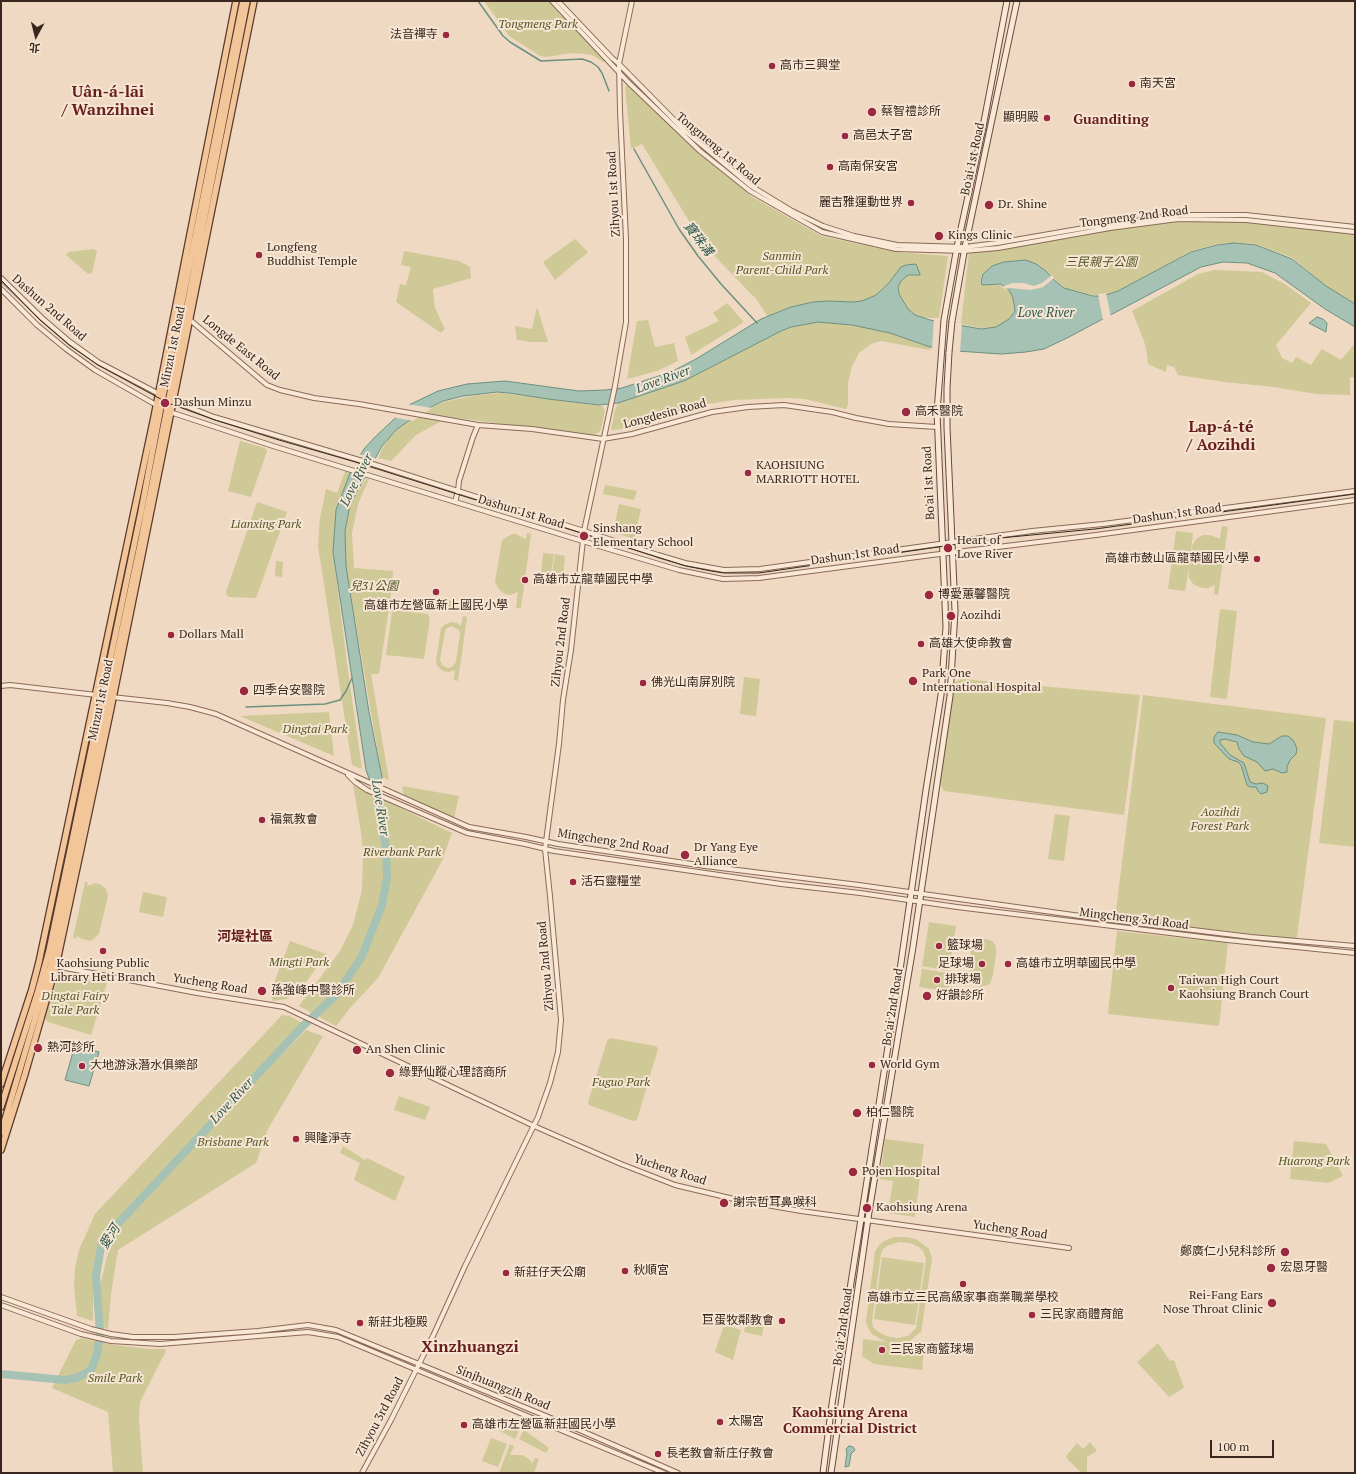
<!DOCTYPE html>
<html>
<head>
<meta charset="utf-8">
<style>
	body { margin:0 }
	#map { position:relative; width:1356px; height:1474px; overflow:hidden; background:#efd9c3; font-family:"PT Serif","Noto Sans TC",serif }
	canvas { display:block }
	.frame { position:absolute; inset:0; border:2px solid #39261e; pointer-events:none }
	.north { position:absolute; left:16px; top:16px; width:40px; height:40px; -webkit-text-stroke:3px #f6e5d3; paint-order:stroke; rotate:187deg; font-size:11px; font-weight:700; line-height:16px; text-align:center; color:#39261e }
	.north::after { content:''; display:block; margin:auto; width:14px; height:18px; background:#39261e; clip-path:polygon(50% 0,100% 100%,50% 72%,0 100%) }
	.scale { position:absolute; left:1210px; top:1440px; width:64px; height:18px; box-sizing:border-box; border:2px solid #39261e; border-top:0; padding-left:5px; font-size:12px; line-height:14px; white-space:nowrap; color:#39261e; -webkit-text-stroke:3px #f6e5d3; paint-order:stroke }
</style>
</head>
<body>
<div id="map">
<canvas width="1356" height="1474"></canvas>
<div class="frame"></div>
<div class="north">北</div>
<div class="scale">100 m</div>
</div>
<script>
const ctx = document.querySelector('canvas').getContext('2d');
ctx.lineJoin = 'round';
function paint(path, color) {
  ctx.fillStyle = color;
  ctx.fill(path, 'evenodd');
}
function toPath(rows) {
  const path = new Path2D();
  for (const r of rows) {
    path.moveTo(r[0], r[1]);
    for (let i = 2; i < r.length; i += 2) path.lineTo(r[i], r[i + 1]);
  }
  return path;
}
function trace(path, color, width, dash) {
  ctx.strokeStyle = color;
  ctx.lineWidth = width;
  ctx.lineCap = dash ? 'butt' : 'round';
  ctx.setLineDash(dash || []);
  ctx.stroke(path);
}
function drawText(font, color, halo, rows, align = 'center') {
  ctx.font = font + ' "PT Serif","Noto Sans TC",serif';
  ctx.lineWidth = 4;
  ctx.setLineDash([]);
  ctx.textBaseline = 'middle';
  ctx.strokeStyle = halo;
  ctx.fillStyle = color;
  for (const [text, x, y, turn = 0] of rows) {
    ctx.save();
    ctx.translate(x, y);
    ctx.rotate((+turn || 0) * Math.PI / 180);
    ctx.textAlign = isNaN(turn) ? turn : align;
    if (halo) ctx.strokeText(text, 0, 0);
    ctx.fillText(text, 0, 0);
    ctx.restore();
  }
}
paint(toPath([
	[484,1,548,1,606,62,603,62,592,55,585,54,571,53,547,57,540,56,509,36],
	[628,84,682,136,751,196,821,236,896,252,948,256,939,318,924,318,915,315,908,309,899,294,898,287,901,281,904,277,913,274,919,275,916,265,898,271,888,284,876,295,862,301,852,302,828,301,791,307,768,317,757,300,703,244,642,144,631,149,625,87],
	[1169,221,1265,222,1355,232,1355,304,1326,286,1293,258,1256,244,1234,243,1217,244,1191,251,1118,291,1106,295,1093,295,1065,288,1056,281,1047,271,1036,264,1026,260,1004,262,991,266,983,273,980,282,981,285,1001,285,1009,291,1013,298,1014,311,1009,319,996,327,981,328,961,324,969,252],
	[575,239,588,252,555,280,543,262],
	[94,249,97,251,92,273,88,274,66,255,68,252],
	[404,251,459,261,470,267,471,278,433,289,435,308,445,329,441,333,396,302,400,284,406,285,411,267,401,265],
	[1215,270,1262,272,1285,284,1311,303,1276,345,1282,358,1292,363,1296,357,1311,365,1322,349,1341,360,1355,343,1355,377,1350,377,1350,395,1316,394,1274,387,1225,382,1178,375,1174,367,1167,365,1166,372,1148,364,1147,353,1144,341,1132,311,1198,274],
	[727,303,744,322,691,355,685,337,719,321,713,313],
	[537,307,548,342,531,342,517,340,515,326,532,329],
	[648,320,655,347,674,343,678,361,657,371,627,379,637,321],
	[818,322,852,325,890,333,930,347,930,350,881,341,871,344,859,353,852,366,848,383,848,404,846,409,804,399,787,398,734,400,702,405,664,416,635,428,611,430,615,410,618,403,684,381,781,331,791,327],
	[501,393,602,406,605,410,601,430,595,435,588,435,449,417,416,435,391,461,378,458,383,447,390,437,397,430,423,412,443,402,477,395],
	[240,441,265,448,267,451,251,497,228,491],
	[346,469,351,470,336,510,333,552,348,671,362,769,352,765,318,546,320,518,326,489,337,493],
	[367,478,369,479,358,504,352,533,354,568,393,571,390,602,379,674,371,674,389,780,382,777,346,566,345,531,350,505],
	[605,485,637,491,634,500,603,494],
	[257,502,287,512,256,598,229,597,227,595,226,592],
	[619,504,641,509,634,539,613,532],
	[1222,526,1228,527,1218,595,1214,594,1215,585,1208,588,1203,588,1194,585,1189,578,1189,568,1185,591,1168,589,1176,531,1193,533,1190,559,1192,546,1196,539,1203,535,1210,535,1220,539],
	[527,533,531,534,521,608,516,608,518,592,510,595,504,594,498,588,495,582,502,540,512,534,516,534,526,539],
	[543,553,554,554,551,575,541,574],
	[555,554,565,556,563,577,552,575],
	[276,561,283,562,282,577,275,576],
	[438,600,455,601,454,611,438,609],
	[1220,609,1237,611,1227,699,1210,697],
	[394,610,427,614,429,616,430,618,424,659,386,655,392,611],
	[463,616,467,617,458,681,454,680,455,670,449,672,443,671,437,666,436,661,441,628,446,624,451,622,457,623,461,626],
	[452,626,459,630,460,634,456,662,452,667,448,668,442,665,440,660,445,631,447,628],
	[744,677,760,679,756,716,740,714],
	[962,679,1140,695,1124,815,944,791,940,784,955,682],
	[1143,695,1326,718,1297,937,1293,939,1122,919,1116,910],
	[329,712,334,756,240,716],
	[1334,720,1355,722,1355,847,1319,843],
	[353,785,452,833,442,861,378,978,351,1007,336,1026,299,1006,340,951,353,925,362,890,363,851,361,832],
	[402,786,459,796,454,818,404,795],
	[1055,814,1070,816,1064,861,1048,859],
	[85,882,88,882,87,886,96,883,101,885,106,889,108,896,99,934,91,941,82,939,77,936,76,939,73,938],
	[143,892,167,897,163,917,139,912],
	[929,922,956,926,949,971,922,966],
	[1117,931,1228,943,1219,1026,1108,1014],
	[985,939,992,941,996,946,996,954,993,975,990,984,980,987,971,982,969,974,971,951,974,943,978,940],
	[290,941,326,954,307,981,287,999,273,1001,270,994],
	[922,969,954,974,952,992,919,987],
	[60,974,107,983,91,1035,48,1022,46,1020,45,1017,58,977],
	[282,1015,290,1016,302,1023,197,1137,109,1229,96,1253,93,1270,93,1321,77,1316,74,1285,75,1268,79,1250,95,1214],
	[306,1030,323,1036,268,1129,256,1163,118,1250,111,1294,108,1329,99,1326,101,1282,107,1257,116,1234,129,1214,211,1126],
	[610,1038,656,1046,658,1049,637,1120,633,1121,589,1105,588,1102,607,1041],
	[399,1096,430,1107,425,1120,394,1110],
	[885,1139,924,1144,915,1217,888,1213,893,1181,880,1179],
	[1294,1141,1326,1144,1343,1176,1328,1183,1290,1179],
	[343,1146,365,1160,367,1158,405,1177,395,1201,354,1180,360,1163,340,1153],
	[894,1237,905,1237,916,1239,929,1249,932,1259,921,1333,919,1333,910,1341,898,1344,924,1348,922,1370,874,1364,862,1356,863,1339,886,1342,873,1335,869,1330,866,1322,875,1251,880,1244,886,1240],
	[899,1242,910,1243,919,1247,923,1251,926,1259,916,1328,908,1336,897,1338,886,1336,877,1331,873,1327,872,1322,881,1253,883,1249,887,1246],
	[882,1257,924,1263,915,1325,874,1319],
	[746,1322,764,1325,762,1336,744,1332],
	[724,1325,741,1330,733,1360,715,1352],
	[82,1338,114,1345,149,1349,165,1349,166,1351,140,1402,139,1420,143,1473,113,1473,108,1412,52,1388,76,1340],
	[1158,1343,1170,1361,1174,1360,1184,1388,1169,1397,1137,1362],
	[502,1422,519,1431,515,1439,498,1430],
	[524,1430,549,1448,546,1453,519,1439],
	[491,1438,507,1444,498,1467,482,1461],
	[1090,1442,1097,1451,1087,1457,1087,1473,1082,1473,1068,1460,1066,1456,1077,1443,1083,1449],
	[510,1444,514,1446,510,1455,522,1455,530,1460,532,1464,535,1458,539,1459,534,1473,499,1473]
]), '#cec996');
const water = toPath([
	[1234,243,1256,245,1292,259,1326,286,1355,304,1355,327,1325,309,1275,273,1247,263,1223,262,1201,267,1067,338,1044,349,1026,352,1001,354,957,351,930,347,890,333,852,325,818,322,791,327,781,331,684,381,618,403,599,405,548,399,509,393,497,392,463,396,443,401,423,411,396,430,382,446,350,505,345,531,346,566,369,712,382,777,378,803,366,770,333,552,336,510,352,468,364,449,374,438,409,405,438,391,467,384,505,381,579,391,605,390,622,388,671,372,696,359,761,319,791,307,813,302,828,301,852,302,862,301,876,295,888,284,901,267,906,265,916,264,920,274,920,275,908,275,901,281,898,287,899,294,908,309,915,315,930,320,981,329,996,327,1009,319,1015,311,1013,298,1009,290,1001,284,982,285,981,282,983,274,992,266,1004,262,1026,260,1036,264,1046,271,1055,281,1064,288,1093,296,1103,296,1118,291,1191,252,1217,245,1234,243],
	[1317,317,1323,319,1327,323,1326,332,1309,323,1317,317],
	[1218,732,1237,735,1253,742,1269,744,1282,736,1288,736,1293,740,1295,744,1297,749,1296,754,1290,760,1287,767,1287,772,1282,773,1273,769,1265,771,1257,762,1244,756,1239,749,1237,742,1225,739,1220,740,1220,743,1230,755,1244,763,1250,782,1256,784,1263,783,1268,786,1267,792,1261,794,1258,791,1256,787,1250,787,1247,785,1241,765,1238,762,1229,759,1214,743,1214,737,1218,732],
	[75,1045,99,1052,89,1086,65,1080,75,1045],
	[849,1446,853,1447,855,1450,851,1454,849,1466,845,1467,847,1453,846,1449,849,1446]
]);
paint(water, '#a5c2b4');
trace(water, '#6c9080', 1);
paint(toPath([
	[1052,275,1054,278,1043,287,1036,289,1030,290,1010,288,1005,289,1002,287,1012,283,1023,283,1034,286,1042,283],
	[1106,293,1111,317,1103,321,1098,294],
	[934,319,962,323,960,353,932,349],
	[406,404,432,408,413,421,392,417],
	[359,454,378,459,368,477,349,471]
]), '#efd9c3');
trace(toPath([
	[478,1,503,36,510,42,541,61,582,59,591,62,598,67,602,73,609,91],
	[634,149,679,229,698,256,721,284,757,323],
	[246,707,325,704,340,700,346,691,352,678]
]), '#6c9080', 1.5);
trace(toPath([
	[1,1374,65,1380,76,1378,91,1370,97,1354,100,1334,96,1276,101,1247,111,1231,302,1027,337,994,362,956,382,905,387,878,386,848,376,793]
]), '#a5c2b4', 8);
const tertiary = toPath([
	[552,1,628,82,700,151,750,191,822,232,896,249,964,251,998,248,1110,228,1178,219,1246,220,1355,232],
	[558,1,612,58,619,64,685,131,751,186,792,211,823,226,854,236,897,245,965,247,997,243,1084,228,1178,215,1246,215,1355,227],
	[1,278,42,318,70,342,98,362,161,395],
	[1,289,37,325,66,349,95,370,158,406],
	[189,319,267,385,280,390,314,398,359,404,478,425],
	[171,400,214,417,376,465,584,531,658,555,685,563,724,570,760,569,1032,531,1103,524,1355,491],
	[170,412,273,446,602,547,679,570,723,579,759,578,932,555,1096,535,1355,500],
	[455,502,458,491,459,481,473,437,478,425,532,429,603,439,632,434,712,412,748,407,784,405,832,412,856,418,889,424,937,427],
	[1,686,10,685,105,696],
	[112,697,167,703,190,707,216,714,469,827,526,837,558,844,705,866,859,885,1102,919,1251,937,1355,946],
	[348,775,355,782,367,790,467,833,525,844,554,851,781,884,860,893,957,907,1227,940,1355,953],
	[55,966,197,993,284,1007,534,1126,621,1164,675,1185,738,1200,801,1211,1069,1248],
	[1,1297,91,1329,111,1334,133,1337,174,1337,258,1331,308,1325,336,1330,568,1425,678,1473],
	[1,1305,81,1334,111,1341,160,1344,308,1332,338,1337,664,1473],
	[362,1473,391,1420,433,1336,465,1266,538,1117,550,1083,558,1052,561,1020,550,896,545,849,559,744,563,700,571,650,584,531,615,386,626,322,626,239,620,111,619,64,632,1]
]);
const secondary = toPath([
	[952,321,965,247,1017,1],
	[823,1473,832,1404,900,970,926,790,941,695,946,627,937,412,944,320,957,247,983,127,1007,1],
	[831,1473,869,1212,913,947,950,696,955,611,947,427,947,388,949,352]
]);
const primary = toPath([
	[1,1084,32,989,39,962,154,417,236,1],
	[1,1107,38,991,49,951,141,512,163,396,243,1],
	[1,1133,51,965,141,541,247,1],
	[1,1150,25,1074,56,966,110,713,254,1]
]);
trace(tertiary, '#8a6a59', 6);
trace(secondary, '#6c4b3c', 7);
trace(primary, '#58392e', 8);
trace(tertiary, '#fae8d6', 4);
trace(secondary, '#fae8d6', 5);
trace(primary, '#f3c69a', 5.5);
trace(toPath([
	[1,280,40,320,69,345,98,365,168,403,215,420,279,440,352,461,686,566,711,571,724,573,759,573,1000,538,1095,529,1355,494]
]), '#39261e', 1);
const secondaryBridge = toPath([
	[949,352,952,321]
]);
trace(secondaryBridge, '#6c4b3c', 7, []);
trace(secondaryBridge, '#fae8d6', 5);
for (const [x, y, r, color] of [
	[446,35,4,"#9a283f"],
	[772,66,4,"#9a283f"],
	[1132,84,4,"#9a283f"],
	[872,112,5,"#9a283f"],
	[1047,118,4,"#9a283f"],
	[845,136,4,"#9a283f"],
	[830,167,4,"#9a283f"],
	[911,203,4,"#9a283f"],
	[989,205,5,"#9a283f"],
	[939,236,5,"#9a283f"],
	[259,255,4,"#9a283f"],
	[165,403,5,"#9a283f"],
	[906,412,5,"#9a283f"],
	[748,473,4,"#9a283f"],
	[584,536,5,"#9a283f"],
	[948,548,5,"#9a283f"],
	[1257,559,4,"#9a283f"],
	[525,580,4,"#9a283f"],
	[436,592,4,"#9a283f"],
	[929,595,5,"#9a283f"],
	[951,616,5,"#9a283f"],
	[171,635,4,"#9a283f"],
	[921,644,4,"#9a283f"],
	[913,681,5,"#9a283f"],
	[643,683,4,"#9a283f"],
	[244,691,5,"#9a283f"],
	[262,820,4,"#9a283f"],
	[685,855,5,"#9a283f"],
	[573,882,4,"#9a283f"],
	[939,946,4,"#9a283f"],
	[103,951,4,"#9a283f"],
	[982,964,4,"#9a283f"],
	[1008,964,4,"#9a283f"],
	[937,980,4,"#9a283f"],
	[1171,988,4,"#9a283f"],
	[262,991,5,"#9a283f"],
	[927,996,5,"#9a283f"],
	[38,1048,5,"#9a283f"],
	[357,1050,5,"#9a283f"],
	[872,1065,4,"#9a283f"],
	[82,1066,4,"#9a283f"],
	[390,1073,5,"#9a283f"],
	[857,1113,5,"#9a283f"],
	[296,1139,4,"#9a283f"],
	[853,1172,5,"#9a283f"],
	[724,1203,5,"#9a283f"],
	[867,1208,5,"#9a283f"],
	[1285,1252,5,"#9a283f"],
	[1271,1268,5,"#9a283f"],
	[625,1271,4,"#9a283f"],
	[506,1273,4,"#9a283f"],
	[963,1284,4,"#9a283f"],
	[1272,1303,5,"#9a283f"],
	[1032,1315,4,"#9a283f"],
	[782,1321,4,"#9a283f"],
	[360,1323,4,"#9a283f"],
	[882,1350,4,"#9a283f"],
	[720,1422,4,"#9a283f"],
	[464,1425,4,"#9a283f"],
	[658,1454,4,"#9a283f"]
]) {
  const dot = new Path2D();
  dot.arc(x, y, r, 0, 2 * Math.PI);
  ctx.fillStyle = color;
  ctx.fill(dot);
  trace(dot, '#f6e5d3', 1.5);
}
drawText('italic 12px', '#535624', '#f6e5d3', [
	["Tongmeng Park",538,25],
	["Sanmin",782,257],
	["Parent-Child Park",782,271],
	["三民親子公園",1101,263],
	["Lianxing Park",266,525],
	["兒31公園",374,587],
	["Dingtai Park",315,730],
	["Aozihdi",1220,813],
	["Forest Park",1220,827],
	["Riverbank Park",402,853],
	["Mingti Park",299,963],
	["Dingtai Fairy",75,997],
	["Tale Park",75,1011],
	["Fuguo Park",621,1083],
	["Brisbane Park",233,1143],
	["Huarong Park",1314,1162],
	["Smile Park",115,1379]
]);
drawText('12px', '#39261e', '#f6e5d3', [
	["法音禪寺",438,35,"right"],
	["高市三興堂",780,66],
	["南天宮",1140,84],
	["蔡智禮診所",881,112],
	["顯明殿",1039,118,"right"],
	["高邑太子宮",853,136],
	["高南保安宮",838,167],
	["麗吉雅運動世界",903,203,"right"],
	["Dr. Shine",998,205],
	["Kings Clinic",948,236],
	["Longfeng",267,248],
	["Buddhist Temple",267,262],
	["Dashun Minzu",174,403],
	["高禾醫院",915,412],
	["KAOHSIUNG",756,466],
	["MARRIOTT HOTEL",756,480],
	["Sinshang",593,529],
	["Elementary School",593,543],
	["Heart of",957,541],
	["Love River",957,555],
	["高雄市鼓山區龍華國民小學",1249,559,"right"],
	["高雄市立龍華國民中學",533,580],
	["博愛蕙馨醫院",938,595],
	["高雄市左營區新上國民小學",436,606,"center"],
	["Aozihdi",960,616],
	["Dollars Mall",179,635],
	["高雄大使命教會",929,644],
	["Park One",922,674],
	["International Hospital",922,688],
	["佛光山南屏別院",651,683],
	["四季台安醫院",253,691],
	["福氣教會",270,820],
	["Dr Yang Eye",694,848],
	["Alliance",694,862],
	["活石靈糧堂",581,882],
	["籃球場",947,946],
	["Kaohsiung Public",103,964,"center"],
	["Library Heti Branch",103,978,"center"],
	["足球場",974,964,"right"],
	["高雄市立明華國民中學",1016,964],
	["排球場",945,980],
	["Taiwan High Court",1179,981],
	["Kaohsiung Branch Court",1179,995],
	["孫強峰中醫診所",271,991],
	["好韻診所",936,996],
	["熱河診所",47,1048],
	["An Shen Clinic",366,1050],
	["World Gym",880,1065],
	["大地游泳潛水俱樂部",90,1066],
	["綠野仙蹤心理諮商所",399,1073],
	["柏仁醫院",866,1113],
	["興隆淨寺",304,1139],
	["Pojen Hospital",862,1172],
	["謝宗哲耳鼻喉科",733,1203],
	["Kaohsiung Arena",876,1208],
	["鄭廣仁小兒科診所",1276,1252,"right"],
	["宏恩牙醫",1280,1268],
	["秋順宮",633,1271],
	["新莊仔天公廟",514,1273],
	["Rei-Fang Ears",1263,1296,"right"],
	["Nose Throat Clinic",1263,1310,"right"],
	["高雄市立三民高級家事商業職業學校",963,1298,"center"],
	["三民家商體育館",1040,1315],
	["巨蛋牧鄰教會",774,1321,"right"],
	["新莊北極殿",368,1323],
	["三民家商籃球場",890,1350],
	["太陽宮",728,1422],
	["高雄市左營區新莊國民小學",472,1425],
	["長老教會新庄仔教會",666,1454]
], 'left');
drawText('12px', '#39261e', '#f6e5d3', [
	["Tongmeng 1st Road",718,149,40],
	["Bo'ai 1st Road",973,159,-78],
	["Zihyou 1st Road",614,194,-93],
	["Tongmeng 2nd Road",1134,217,-7],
	["Dashun 2nd Road",49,308,41],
	["Minzu 1st Road",173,347,-78],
	["Longde East Road",241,348,39],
	["Longdesin Road",665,414,-15],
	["Bo'ai 1st Road",929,483,-93],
	["Dashun 1st Road",521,512,17],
	["Dashun 1st Road",1177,514,-8],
	["Dashun 1st Road",855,555,-8],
	["Zihyou 2nd Road",561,642,-83],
	["Minzu 1st Road",101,700,-78],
	["Mingcheng 2nd Road",613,842,9],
	["Mingcheng 3rd Road",1134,919,7],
	["Zihyou 2nd Road",546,966,-95],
	["Yucheng Road",210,984,9],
	["Bo'ai 2nd Road",893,1007,-81],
	["Yucheng Road",670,1170,18],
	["Yucheng Road",1010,1230,8],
	["Bo'ai 2nd Road",843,1327,-82],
	["Sinjhuangzih Road",503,1388,22],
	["Zihyou 3rd Road",380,1417,-62]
]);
drawText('italic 13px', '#2d5a4e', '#f6e5d3', [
	["寶珠溝",698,239,53],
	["Love River",1046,313],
	["Love River",663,380,-20],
	["Love River",357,480,-63],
	["Love River",380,808,81],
	["Love River",232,1101,-47],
	["愛河",110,1237,-58]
]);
drawText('bold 14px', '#671d1c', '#f6e5d3', [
	["Guanditing",1111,120],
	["河堤社區",245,937],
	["Kaohsiung Arena",850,1413],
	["Commercial District",850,1429]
]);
drawText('bold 16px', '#671d1c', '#f6e5d3', [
	["Uân-á-lāi",108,92],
	["/ Wanzihnei",108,110],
	["Lap-á-té",1221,427],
	["/ Aozihdi",1221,445],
	["Xinzhuangzi",470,1347]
]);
</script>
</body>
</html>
